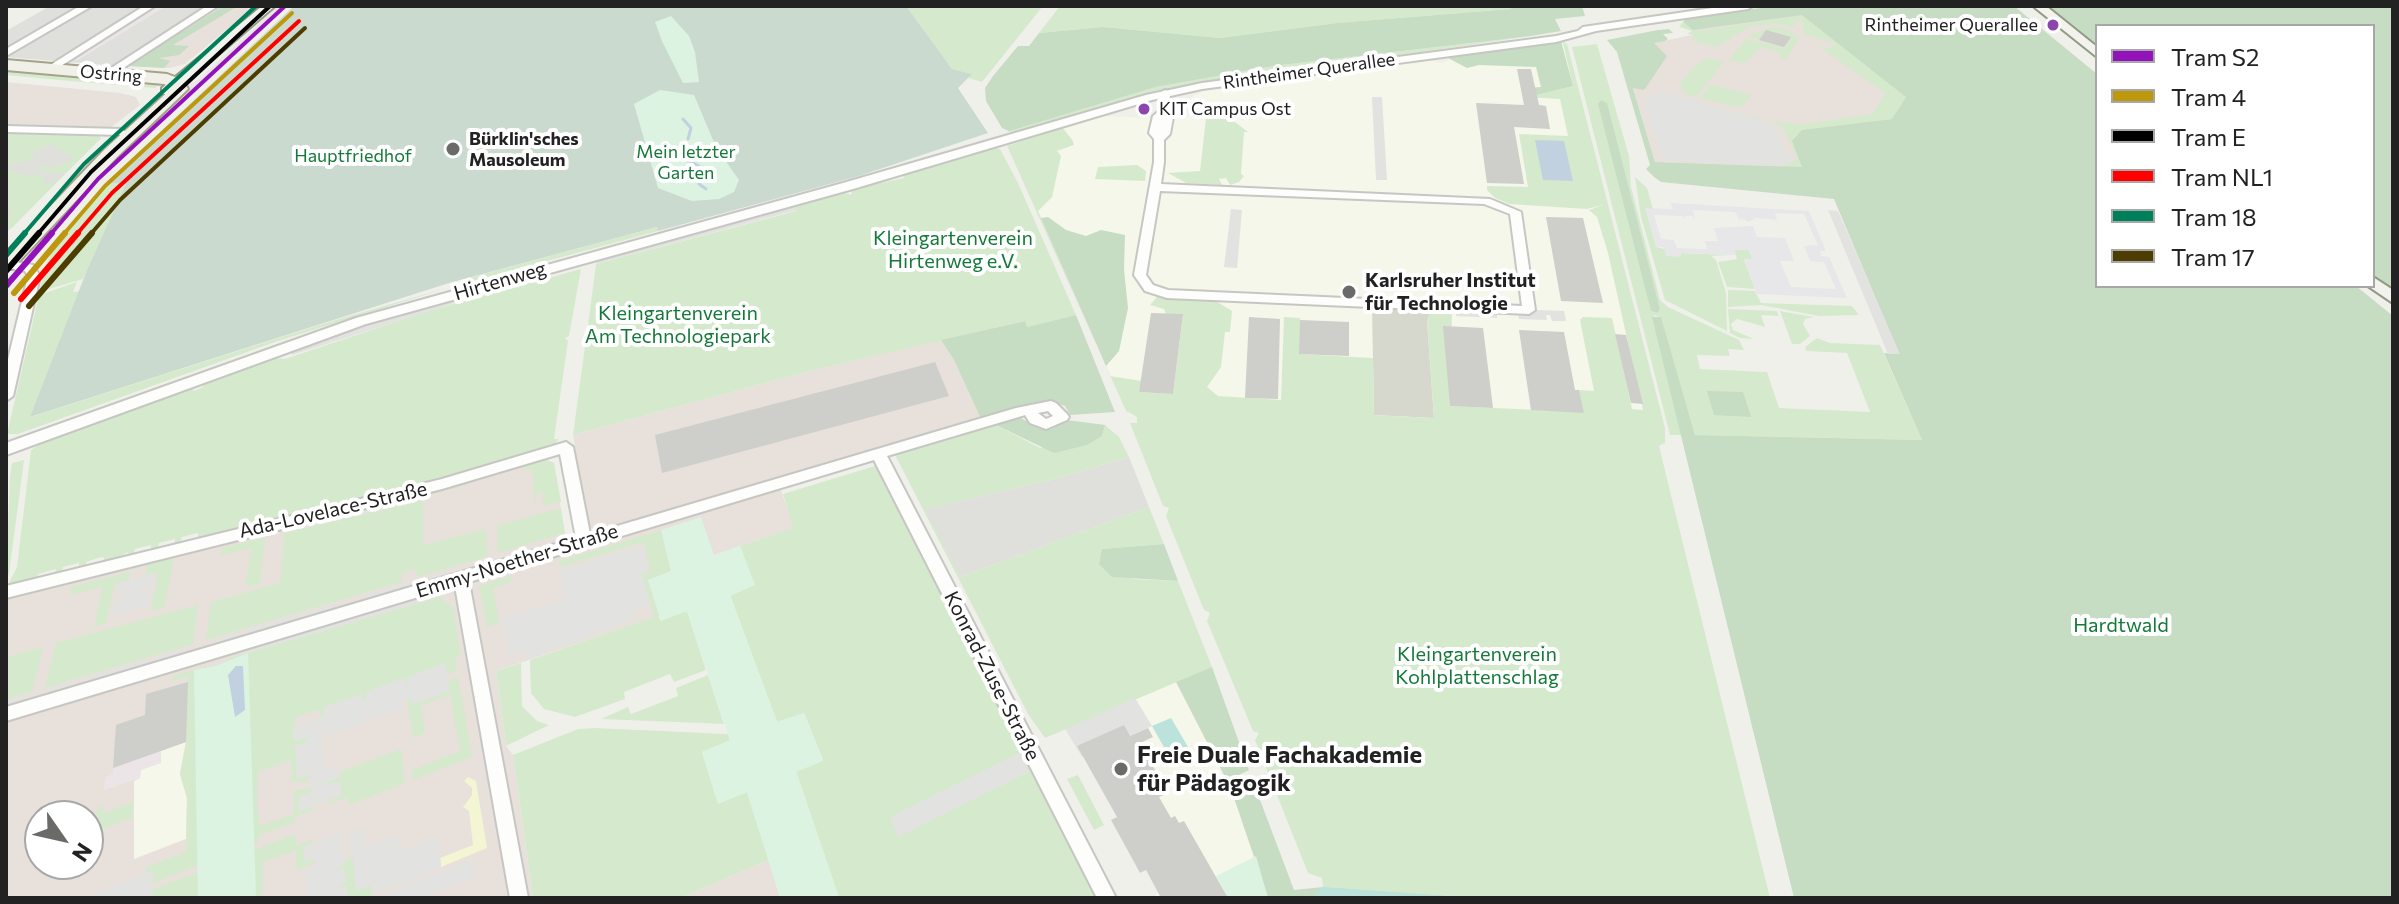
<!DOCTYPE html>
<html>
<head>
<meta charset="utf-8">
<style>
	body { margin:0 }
	#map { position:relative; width:2399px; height:904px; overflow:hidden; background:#f0f0eb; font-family:Commissioner,sans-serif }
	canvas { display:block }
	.frame { position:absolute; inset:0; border:8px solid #222; pointer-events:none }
	.legend { position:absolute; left:2095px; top:24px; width:280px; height:264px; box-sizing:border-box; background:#fff; border:2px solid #a7a7a7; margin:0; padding:10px 14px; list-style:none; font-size:24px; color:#222 }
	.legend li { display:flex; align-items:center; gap:16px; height:40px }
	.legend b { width:40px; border:2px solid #a7a7a7 }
	.north { position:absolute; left:24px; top:800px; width:80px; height:80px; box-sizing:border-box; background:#fff; border:2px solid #a7a7a7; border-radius:50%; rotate:124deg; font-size:22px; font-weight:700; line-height:32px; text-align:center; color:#222 }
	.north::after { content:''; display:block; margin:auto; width:28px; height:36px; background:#6a6a68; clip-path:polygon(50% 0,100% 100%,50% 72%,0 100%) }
</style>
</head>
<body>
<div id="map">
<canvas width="2399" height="904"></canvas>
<div class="frame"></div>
<ul class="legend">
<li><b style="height:10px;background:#9313ba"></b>Tram S2</li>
<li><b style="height:10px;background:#bd980d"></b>Tram 4</li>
<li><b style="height:10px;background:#000"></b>Tram E</li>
<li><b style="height:10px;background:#f00"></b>Tram NL1</li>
<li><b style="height:10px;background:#00805a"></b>Tram 18</li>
<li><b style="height:10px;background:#4d3d00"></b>Tram 17</li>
</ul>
<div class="north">N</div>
</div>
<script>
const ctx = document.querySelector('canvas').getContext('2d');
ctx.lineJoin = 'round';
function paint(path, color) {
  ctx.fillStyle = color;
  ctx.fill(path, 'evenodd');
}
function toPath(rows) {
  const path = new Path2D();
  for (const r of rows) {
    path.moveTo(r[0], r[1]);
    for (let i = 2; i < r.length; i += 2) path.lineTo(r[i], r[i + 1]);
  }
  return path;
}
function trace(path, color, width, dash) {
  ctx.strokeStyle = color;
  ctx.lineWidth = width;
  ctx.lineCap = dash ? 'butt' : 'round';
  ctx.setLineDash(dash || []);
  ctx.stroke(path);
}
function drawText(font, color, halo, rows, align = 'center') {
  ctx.font = font + ' Commissioner,sans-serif';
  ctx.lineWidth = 8;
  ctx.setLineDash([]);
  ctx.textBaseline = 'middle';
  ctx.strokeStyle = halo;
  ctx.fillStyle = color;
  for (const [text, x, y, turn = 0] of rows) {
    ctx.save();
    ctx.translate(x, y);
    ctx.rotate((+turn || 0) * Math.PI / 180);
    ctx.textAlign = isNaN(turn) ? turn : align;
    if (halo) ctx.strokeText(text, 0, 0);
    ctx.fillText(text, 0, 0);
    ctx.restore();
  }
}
paint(toPath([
	[50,6,209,6,117,66,6,57,6,31],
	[6,133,101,138,6,233],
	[1129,457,1149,507,960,577,924,509,1055,479]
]), '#dfdfdc');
paint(toPath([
	[223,6,255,6,185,64,169,68,128,66],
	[1802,13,1907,96,1803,167,1655,162,1633,87,1644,90,1666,56,1653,43,1697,34,1692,29],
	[6,82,120,93,136,97,140,105,109,129,6,126],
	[941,340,954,360,981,419,605,531,591,528,588,524,573,435,806,372],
	[545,459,554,463,567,549,779,485,794,528,714,555,659,616,496,671,506,746,513,755,533,898,6,898,6,596],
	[40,816,88,816,88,864,40,864],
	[769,860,780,898,681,898]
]), '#e8e0da');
paint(toPath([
	[153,6,165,7,78,60,67,59],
	[278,6,286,6,102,178,28,263,23,257,56,218,189,84,198,80],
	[161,751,161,763,141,770,141,778,104,790,105,777,113,774,113,768]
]), '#ece5e7');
paint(toPath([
	[1563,43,1662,444,1133,416,1126,411,1013,153,1029,137,1102,116,1182,119,1188,117,1191,97,1205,90,1420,59,1443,63,1449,60,1446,56],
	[1176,682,1230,786,1268,898,1152,898,1158,893,1146,870,1140,873,1111,820,1117,817,1106,795,1065,729],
	[186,742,180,774,187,798,186,839,134,859,134,781,140,778,141,770,161,763,161,751]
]), '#f4f7e9');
paint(toPath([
	[1372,306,1431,310,1427,321,1434,418,1374,415]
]), '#d6d8cd');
paint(toPath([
	[1043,6,982,82,968,78,971,74,952,69,905,7],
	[1060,6,1511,6,1511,9,1337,23,1220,38,1103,27,1039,33],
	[1802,15,1906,97,1893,119,1802,130,1803,167,1782,167,1798,159,1782,126,1697,101,1772,122,1804,124,1873,114,1885,93,1818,46,1830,49,1834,43,1804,34,1801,18,1792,27,1776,24,1751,26,1716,47,1697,42,1692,39,1694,35,1687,34,1692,31,1679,27,1683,22,1698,31],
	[1772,27,1786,29,1799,38,1786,60,1779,58,1781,53,1761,47,1744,64,1729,60,1746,39,1784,47,1791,37,1766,30,1759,39,1747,36],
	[1531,36,1175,88,1024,129,1011,132,1006,131,1156,87,1273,66],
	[1561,41,1567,44,1572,63,1665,428,1665,443,1659,446,1770,898,1476,898,1323,887,1322,878,1308,873,1255,740,1259,733,1253,731,1207,621,1210,613,1204,610,1166,516,1169,508,1163,506,1130,423,1137,423,1137,417,1126,411,1007,146,1062,127,1073,141,1074,145,1057,151,1061,156,1052,197,1038,211,1110,376,1141,381,1139,392,1173,394,1183,315,1166,314,1164,309,1150,305,1157,297,1214,300,1232,311,1230,332,1225,332,1221,367,1207,387,1218,396,1281,400,1284,317,1300,318,1300,354,1373,358,1374,415,1434,418,1427,321,1431,310,1452,311,1450,406,1583,412,1579,390,1594,391,1580,320,1583,317,1612,318,1632,409,1643,410,1608,253,1597,217,1589,210,1603,205,1587,209,1509,204,1495,198,1487,190,1487,186,1528,187,1519,134,1568,136,1560,99,1522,97,1573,86,1563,43,1512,46],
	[1597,44,1629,156,1631,187,1660,300,1668,307,1739,340,1744,350,1728,349,1730,356,1697,355,1700,369,1767,372,1779,408,1870,412,1847,353,1806,351,1805,347,1817,338,1830,343,1880,345,1922,440,1695,435,1661,318,1654,315,1682,435,1670,435,1572,47],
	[1605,101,1660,309,1658,313,1651,311],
	[1707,58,1724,62,1696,97,1684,93,1680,83,1697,64],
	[6,68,163,81,155,88,70,81,6,75],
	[1711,84,1751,95,1743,106,1736,107,1700,98],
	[1206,118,1231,119,1248,132,1244,132,1241,174,1244,176,1239,182,1230,185,1226,178,1219,179,1222,185,1186,183,1168,173,1200,171],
	[6,133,99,136,101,138,66,173,50,173,38,167,45,165,51,169,74,158,51,144,29,154,34,158,29,161,6,164,6,156,12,153,6,149],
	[993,147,1000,149,1018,183,1076,315,1027,327,1024,321,806,372,573,435,586,339,591,337,592,332,587,333,596,264,796,211,795,206,844,193,851,195,853,189,904,178,904,175],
	[1137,165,1146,171,1145,181,1095,179,1098,167],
	[6,167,20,175,46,175,40,184,51,184,64,175,11,229,6,229,6,217,13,214,6,207],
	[1635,177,1647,188,1653,209,1646,209,1656,247,1680,253,1733,255,1711,256,1716,260,1726,293,1727,331,1665,300,1641,217],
	[106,183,127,184,83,279,39,292,46,264,62,234],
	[657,227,658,231,466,283,465,279],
	[1734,250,1749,250,1753,260,1744,260,1755,289,1727,287,1718,262,1737,259],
	[581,269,569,336,565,338,568,341,554,439,559,439,552,447,407,489,198,540,198,533,182,537,180,544,174,546,175,539,159,543,157,550,151,552,151,545,135,549,133,556,127,558,128,552,109,563,103,564,104,557,98,558,86,562,85,569,79,570,79,563,63,567,61,575,55,576,56,569,45,572,38,574,37,581,6,589,17,567,31,450,40,444,191,384,194,391,203,387,204,382,273,358,285,359,428,311],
	[77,282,73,292,80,291,31,417,332,321,450,287,275,342,18,434,7,434,39,295],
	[1728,290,1755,291,1761,303,1852,306,1859,315,1819,316,1761,305,1728,307],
	[1728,309,1777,311,1779,316,1761,315,1765,327,1737,319,1731,324,1733,330,1754,339,1740,338,1730,333],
	[1780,311,1814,317,1805,319,1803,324,1810,336,1800,344,1792,344],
	[994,424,1040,448,1102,436,1105,425,1119,437,1129,457,1055,479,925,509,960,577,1149,507,1164,544,1102,549,1133,579,1178,581,1212,667,1045,738,1028,714,895,455],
	[538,459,554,463,561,502,544,506,542,491,536,493,535,509,532,469,524,470,524,467],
	[24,460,9,574,6,579,10,476,12,463],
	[878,465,1098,898,839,898,796,771,823,760,804,713,777,722,730,595,754,585,740,546,793,528,783,494],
	[466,481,466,485,423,497,423,545,486,529,487,557,417,577,416,569,401,574,401,582,206,640,211,602,280,583,285,525],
	[561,508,565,533,498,553,497,526],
	[661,530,671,572,648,580,660,620,687,611,706,670,674,682,670,674,624,692,625,699,575,717,544,709,531,693,530,660,654,617,641,574,650,571,644,542,560,567,559,561],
	[265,537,260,584,246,587,251,548,220,556,222,548],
	[175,554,164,608,151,611,158,573,145,576,147,565,150,561],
	[130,572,129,580,115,584,106,623,94,627,102,587,70,595,71,587],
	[511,576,511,582,493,588,499,623,487,627,479,586],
	[440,597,453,608,461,656,455,658,457,670,447,674,445,664,408,677,409,685,405,687,404,678,366,692,367,701,363,702,361,694,324,707,324,717,321,718,319,709,295,718,295,741,307,737,308,742,295,747,297,779,310,774,307,782,292,782,291,760,258,772,257,802,260,826,294,814,293,791,296,790,311,788,311,792,298,797,299,807,299,812,313,807,313,810,295,817,295,822,258,836,258,842,241,849,226,659],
	[198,605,193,644,45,688,56,643],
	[43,647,32,692,6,699,6,657],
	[521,663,522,706,537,721,549,725,506,746,496,671],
	[208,666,227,854,153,883,153,871,146,873,146,867,186,852,187,798,180,774,186,742,188,677,172,681,172,676],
	[708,675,724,724,601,719,628,707,631,714,678,696,676,688],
	[458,677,472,757,413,780,412,770,460,751,450,695,421,705,425,733,413,738,407,698,411,696,413,705,449,691,448,681],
	[595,728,728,734,730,741,702,752,718,803,747,792,769,860,681,898,533,898,513,755,578,729],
	[401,749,405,783,349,805,347,797,328,804,328,801,341,795,340,781,326,786,326,782,339,777,339,772],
	[1078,775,1104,825,1094,830,1067,779],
	[134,794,132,818,92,833,93,821,99,819,99,814,93,816,98,808,103,805,103,813,131,803],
	[295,834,297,845,313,839,313,843,303,847,305,862,315,859,315,863,297,870,296,850,263,862,263,889,260,892,264,898,240,898,242,855],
	[353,856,356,891,370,885,373,895,348,898,346,886,335,890,334,887,346,882,345,871,344,868,333,872,333,869],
	[227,860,231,898,152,898,153,890,159,887]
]), '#d5eacd');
paint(toPath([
	[223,6,238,6,173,45,189,46,179,55,159,58,170,61,164,68,128,66],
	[1511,6,1582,6,1585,16,1555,19,1561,31,1531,36,1273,66,1156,87,1009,131,1002,128,986,101,985,88,993,76,1018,46,1029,46,1039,33,1103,27,1220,38,1337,23,1511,9],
	[1775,6,2014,6,2097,74,2097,286,2356,286,2393,316,2393,898,1794,898,1652,317,1661,317,1695,435,1922,440,1884,353,1899,354,1834,199,1661,182,1654,177,1646,169,1650,165,1617,52,1607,40,1658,30,1669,29,1673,33,1663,34,1668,39,1665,41,1654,43,1667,56,1647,86,1644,90,1633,88,1655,162,1802,167,1792,141,1802,130,1892,119,1906,97,1802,15,1693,30,1683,22,1686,18],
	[2049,6,2393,6,2393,291,2373,275,2373,26,2097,26,2097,48],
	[1561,41,1573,86,1531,96,1527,88,1541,87,1536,67,1479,65,1467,68,1446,57],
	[1601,100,1607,103,1660,309,1658,313,1651,311,1598,104],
	[1048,217,1066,230,1086,236,1101,230,1125,235,1124,270,1128,308,1119,351,1106,366,1041,218],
	[1076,315,1115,412,1070,415,1065,406,1047,400,981,419,954,360,941,340,1025,321,1027,327],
	[1707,391,1743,392,1751,417,1714,415],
	[1019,417,1041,429,1053,428,1067,420,1105,425,1102,436,1087,445,1054,453,994,424],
	[1164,544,1178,581,1112,577,1099,564,1102,549],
	[1212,667,1249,770,1227,781,1176,682],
	[1251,776,1294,890,1323,887,1476,898,1268,898,1230,786]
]), '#c6dcc3');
paint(toPath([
	[468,777,476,781,487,848,441,867,440,858,473,845,469,811,463,807,472,795,472,788,464,781]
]), '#f3f5d3');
paint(toPath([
	[294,6,906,6,952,69,972,74,958,88,988,133,859,176,658,231,657,227,449,283,30,417,87,270,126,184,106,183]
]), '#cbdacf');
paint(toPath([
	[671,16,689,36,695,52,699,82,683,83,662,41,655,22],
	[660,90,694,95,716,147,739,180,734,192,719,199,692,201,658,188,634,104],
	[701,517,714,555,740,546,755,585,730,596,777,722,804,713,823,761,796,772,839,898,780,898,747,792,718,804,702,752,730,740,687,611,661,621,648,580,671,571,661,530],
	[248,653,256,898,198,898,194,670,216,666],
	[1256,856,1268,898,1224,898,1227,896,1216,876]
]), '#dcf3e2');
paint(toPath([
	[1171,718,1188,747,1169,756,1152,726],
	[1323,887,1476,898,1316,898,1315,894]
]), '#bbe3dc');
paint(toPath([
	[1664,92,1773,124,1787,155,1795,157,1795,161,1781,165,1664,161,1644,99],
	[1372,97,1382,97,1387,180,1376,180],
	[794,205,797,210,596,264,602,256],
	[1231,209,1242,210,1237,268,1224,267],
	[1828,210,1838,211,1900,354,1888,354],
	[456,296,458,302,292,355,289,349],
	[1456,307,1564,311,1566,321,1552,321,1550,315,1546,315,1547,320,1519,319,1518,313,1497,313,1497,318,1456,316],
	[423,493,422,501,284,533,285,525],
	[644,545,648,569,641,574,651,604,632,611,634,619,526,659,524,649,509,654,502,618,564,599,560,571],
	[447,571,448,582,439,585,440,597,248,653,248,643,112,691,109,689,26,708,24,718,6,723,6,701,23,696,22,703,50,696,52,688,77,680,76,687,83,686,84,678,111,670,110,677,116,676,117,668,149,659,148,665,154,665,155,657,183,649,182,656,213,647,214,640,240,632,239,638,245,637,246,630,270,623,270,630,275,629,276,621,301,614,301,621,305,620,306,613,336,604,336,610,366,602,366,595,390,588,390,594,395,593,395,586,418,579,419,590,425,589,424,578],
	[155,573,153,586,142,589,142,593,152,591,149,606,111,616,114,601,126,597,126,593,115,596,118,583],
	[445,663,450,691,412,705,411,697,407,698,402,700,403,708,369,721,368,713,365,713,365,723,326,737,325,729,322,729,325,771,338,766,340,777,326,782,326,785,340,781,341,795,299,812,298,797,311,792,311,788,310,775,297,779,295,746,307,742,307,737,294,741,293,728,324,717,323,708,362,694,363,702,367,701,366,692,404,678,406,686,408,677],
	[1135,698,1152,726,1082,757,1065,729],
	[1019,753,1029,772,898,837,890,817],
	[365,828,366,846,399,834,401,851,438,836,441,867,373,895,370,885,356,891,350,833],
	[340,832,342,848,331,856,342,852,344,864,333,871,344,868,346,882,335,890,346,886,348,898,317,898,318,894,308,898,307,883,316,876,306,879,305,871,318,866,314,859,305,863,303,847],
	[472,859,475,876,421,898,377,898],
	[153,871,152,898,94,898,94,894]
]), '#e2e2e0');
paint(toPath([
	[1671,203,1809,211,1826,251,1820,251,1821,256,1829,257,1847,298,1757,294,1744,259,1752,259,1749,250,1735,250,1736,255,1681,253,1681,257,1666,256,1664,247,1656,247,1645,208,1673,209],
	[1693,210,1735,212,1741,222,1740,218,1749,222,1755,218,1777,220,1775,213,1804,214,1818,245,1804,246,1810,261,1824,262,1836,289,1791,287,1780,261,1794,261,1785,238,1757,237,1753,226,1714,228,1718,241,1705,241,1707,249,1677,248,1674,240,1661,239,1654,215,1682,216,1686,219,1685,216,1692,216,1695,220]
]), '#e7e6e9');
paint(toPath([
	[1535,140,1564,141,1573,181,1543,180],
	[236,666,243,666,245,710,235,717,228,675]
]), '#c2d1df');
trace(toPath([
	[683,119,691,128,688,139],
	[682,146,677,155,699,166,699,184,706,189]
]), '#c2d1df', 3);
paint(toPath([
	[1766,30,1773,32,1791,37,1784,47,1759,40],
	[1517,69,1531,69,1539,105,1546,106,1550,129,1514,127,1524,184,1487,183,1476,103,1524,105],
	[1546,217,1583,218,1603,303,1561,301],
	[1151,313,1183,314,1173,394,1139,392],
	[1249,317,1280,319,1278,399,1245,398],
	[1300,320,1349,322,1349,356,1299,354],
	[1443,326,1483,328,1493,408,1450,406],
	[1519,330,1564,332,1575,390,1579,390,1584,413,1531,410],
	[1615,334,1626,335,1643,404,1631,403],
	[935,362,949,396,662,473,655,435],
	[188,682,186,742,113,768,116,725,145,715,146,694],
	[1124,725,1130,736,1148,728,1153,737,1140,743,1168,793,1159,797,1171,818,1175,816,1179,823,1184,821,1228,898,1161,898,1146,870,1140,873,1111,820,1117,817,1077,746]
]), '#cececa');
const minor = toPath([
	[80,6,92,6,6,56,6,49,80,6],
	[144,6,155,6,53,71,44,69,144,6],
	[207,6,218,6,111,76,102,74,207,6],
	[1165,90,1170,93,1169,112,1173,117,1170,134,1164,140,1164,162,1161,184,1490,199,1521,212,1535,310,1529,314,1167,298,1145,291,1134,275,1154,162,1154,139,1149,133,1153,116,1159,111,1160,93,1165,90],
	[1160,191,1484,204,1510,214,1522,306,1168,290,1153,285,1146,275,1160,191],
	[6,126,121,129,126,132,121,135,6,132,6,126],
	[6,260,33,265,40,276,13,396,6,401,6,368,28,276,25,271,6,268,6,260],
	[1051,401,1056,403,1067,414,1069,417,1067,420,1046,429,1030,423,1025,415,1022,416,887,456,1116,898,1097,898,874,460,469,582,528,898,510,898,455,586,6,721,6,707,576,538,560,454,442,489,6,598,6,586,442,479,566,442,573,447,590,534,1016,408,1051,401],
	[1048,411,1053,416,1046,419,1038,413,1048,411]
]);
const tertiary = toPath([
	[1726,6,1753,6,1748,9,1596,31,1556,42,1202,89,1152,100,853,189,366,324,6,455,6,443,356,318,843,183,1146,95,1202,83,1556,36,1578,31,1583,27,1726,6]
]);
const secondary = toPath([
	[262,6,275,6,172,94,162,94,162,88,262,6],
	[2033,6,2046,6,2097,47,2097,57,2033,6],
	[2373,277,2393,290,2393,303,2368,286,2373,286,2373,277]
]);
const primary = toPath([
	[6,60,167,74,183,80,188,89,117,157,13,268,6,270,6,253,105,149,172,88,164,84,6,70,6,60]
]);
trace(minor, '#c6c6c3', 4);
trace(tertiary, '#c6c6c3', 4);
trace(secondary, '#929984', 4);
trace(primary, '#a5a389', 4);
paint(minor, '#fdfdfc');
paint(tertiary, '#fdfdfc');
paint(secondary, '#f2f3ed');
paint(primary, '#f1f0e8');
trace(toPath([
	[50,235,98,179,285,6]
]), '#9313ba', 4);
trace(toPath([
	[6,286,52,233]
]), '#9313ba', 6);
trace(toPath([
	[63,235,105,186,292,13]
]), '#bd980d', 4);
trace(toPath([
	[14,293,65,233]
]), '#bd980d', 6);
trace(toPath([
	[37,235,91,172,270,6]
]), '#000', 4);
trace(toPath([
	[6,271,39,233]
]), '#000', 6);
trace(toPath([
	[76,235,112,193,299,21]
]), '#f00', 4);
trace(toPath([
	[21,299,78,233]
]), '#f00', 6);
trace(toPath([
	[23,235,84,164,256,6]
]), '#00805a', 4);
trace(toPath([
	[6,255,25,233]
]), '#00805a', 6);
trace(toPath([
	[90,235,120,200,305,28]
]), '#4d3d00', 4);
trace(toPath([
	[29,306,92,233]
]), '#4d3d00', 6);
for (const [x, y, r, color] of [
	[2053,25,7,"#8e44ad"],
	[1144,109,7,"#8e44ad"],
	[453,149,8,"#6a6a68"],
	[1349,292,8,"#6a6a68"],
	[1121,769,8,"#6a6a68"]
]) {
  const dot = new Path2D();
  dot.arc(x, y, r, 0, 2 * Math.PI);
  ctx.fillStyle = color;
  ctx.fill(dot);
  trace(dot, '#fff', 3);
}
drawText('18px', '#222', '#fff', [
	["Rintheimer Querallee",2038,25],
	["KIT Campus Ost",1159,109,"left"]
], 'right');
drawText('18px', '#222', '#fff', [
	["Rintheimer Querallee",1309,71,-8],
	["Ostring",111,74,5]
]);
drawText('bold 18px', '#222', '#fff', [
	["Bürklin'sches",469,139],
	["Mausoleum",469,160]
], 'left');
drawText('18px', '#16793a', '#fff', [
	["Mein letzter",686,152],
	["Garten",686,173],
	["Hauptfriedhof",353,156]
]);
drawText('20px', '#16793a', '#fff', [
	["Kleingartenverein",953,238],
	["Hirtenweg e.V.",953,261],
	["Kleingartenverein",678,313],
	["Am Technologiepark",678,336],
	["Hardtwald",2121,625],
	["Kleingartenverein",1477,654],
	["Kohlplattenschlag",1477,677]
]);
drawText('bold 20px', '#222', '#fff', [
	["Karlsruher Institut",1365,280],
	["für Technologie",1365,303]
], 'left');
drawText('20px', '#222', '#fff', [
	["Hirtenweg",500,281,-16],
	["Ada-Lovelace-Straße",333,510,-13],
	["Emmy-Noether-Straße",517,561,-17],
	["Konrad-Zuse-Straße",992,676,63]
]);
drawText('bold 24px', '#222', '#fff', [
	["Freie Duale Fachakademie",1137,755],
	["für Pädagogik",1137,783]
], 'left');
</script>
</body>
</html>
